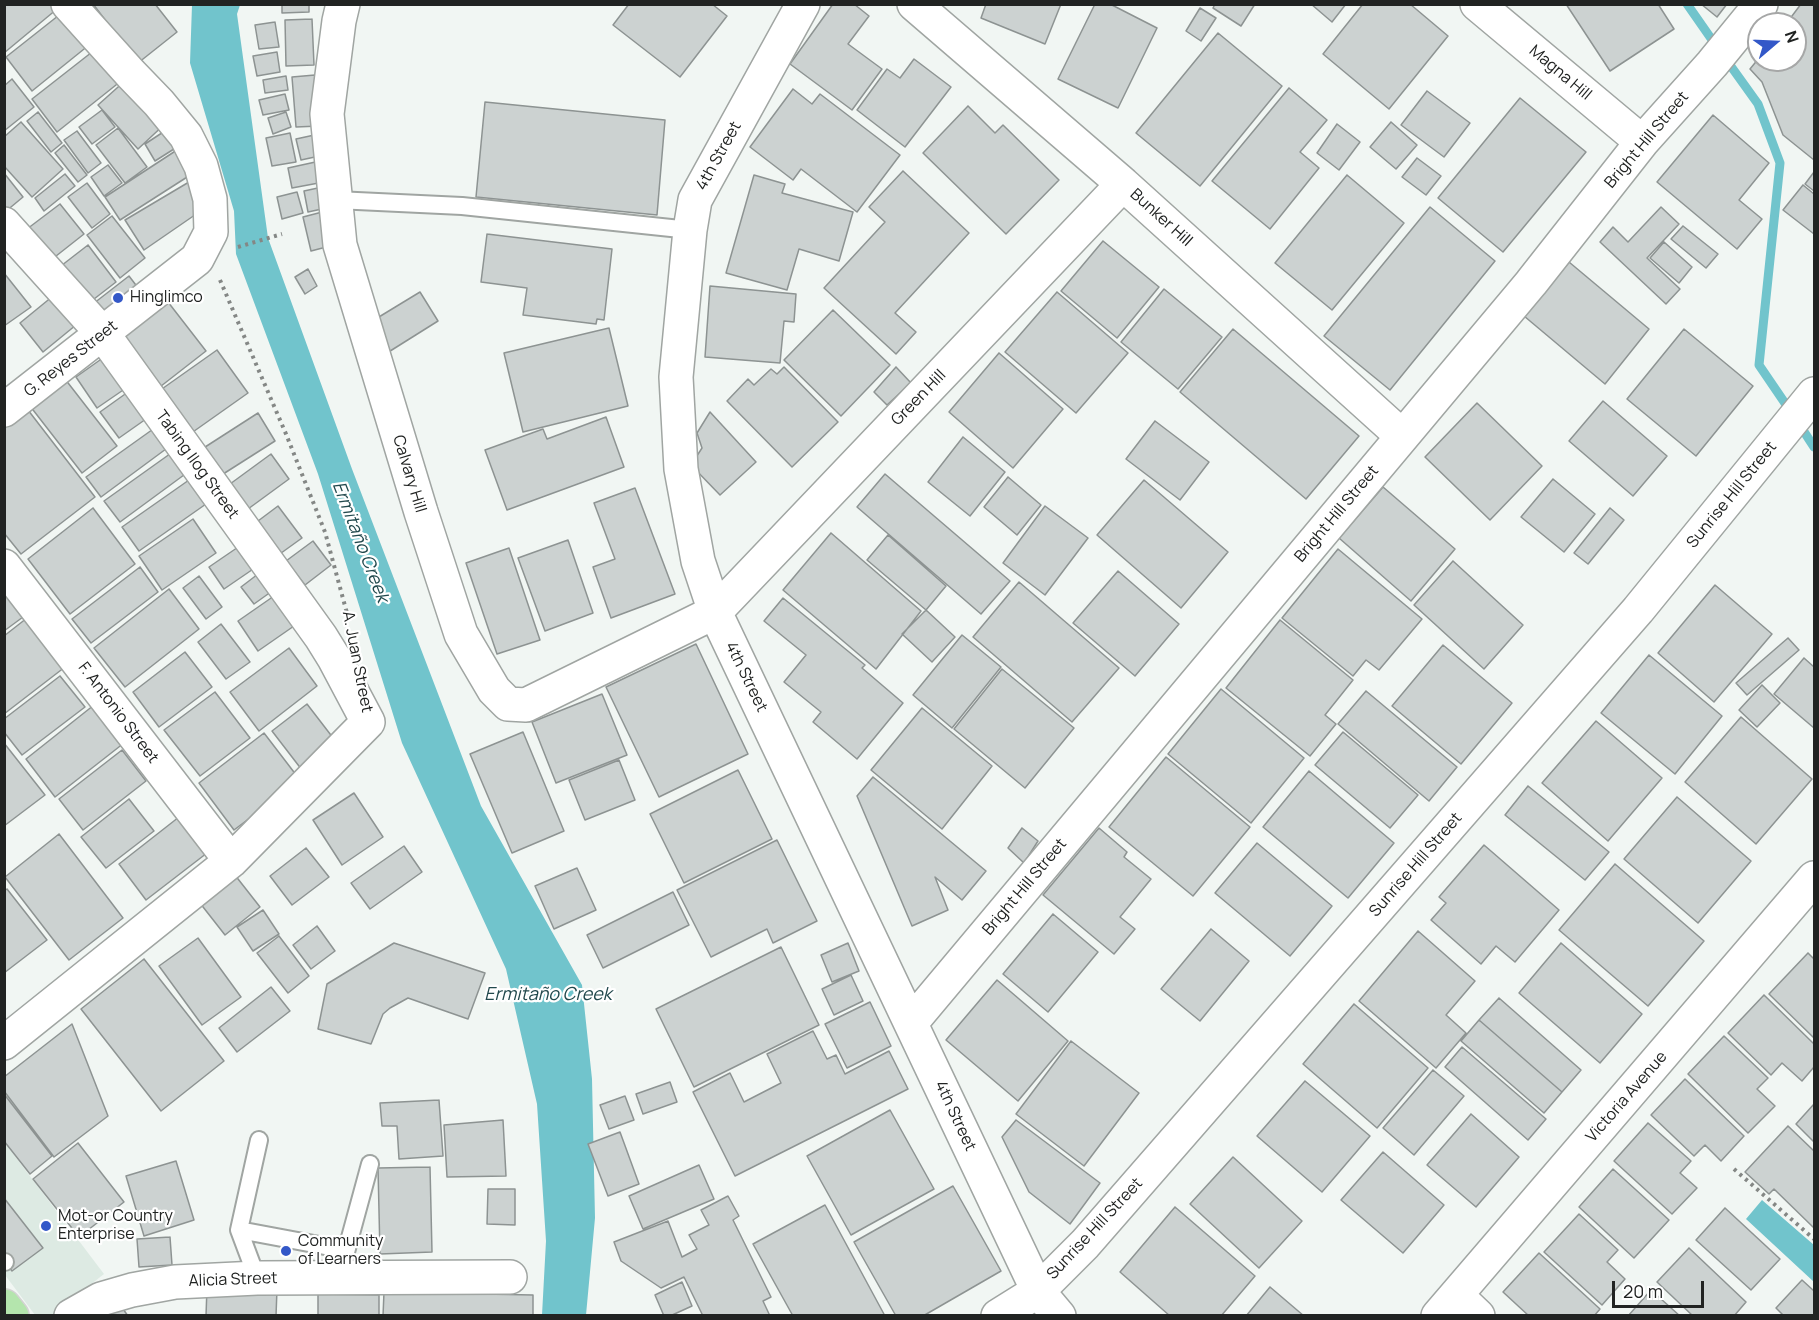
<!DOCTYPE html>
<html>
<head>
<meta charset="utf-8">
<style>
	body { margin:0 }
	#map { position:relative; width:1819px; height:1320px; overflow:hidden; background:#f1f6f3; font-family:Manrope,sans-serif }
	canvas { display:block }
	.frame { position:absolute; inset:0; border:6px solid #212322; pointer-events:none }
	.north { position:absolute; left:1747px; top:12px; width:60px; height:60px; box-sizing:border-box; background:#fff; border:2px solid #a6a7a7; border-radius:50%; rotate:71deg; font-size:16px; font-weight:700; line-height:24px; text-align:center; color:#212322 }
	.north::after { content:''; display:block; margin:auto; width:21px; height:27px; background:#3358c8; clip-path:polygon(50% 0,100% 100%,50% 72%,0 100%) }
	.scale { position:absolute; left:1612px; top:1281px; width:92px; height:27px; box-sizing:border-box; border:3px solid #212322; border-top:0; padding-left:8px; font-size:18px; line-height:21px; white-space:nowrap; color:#212322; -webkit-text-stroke:4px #fff; paint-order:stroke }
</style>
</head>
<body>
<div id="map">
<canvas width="1819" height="1320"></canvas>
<div class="frame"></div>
<div class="north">N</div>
<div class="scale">20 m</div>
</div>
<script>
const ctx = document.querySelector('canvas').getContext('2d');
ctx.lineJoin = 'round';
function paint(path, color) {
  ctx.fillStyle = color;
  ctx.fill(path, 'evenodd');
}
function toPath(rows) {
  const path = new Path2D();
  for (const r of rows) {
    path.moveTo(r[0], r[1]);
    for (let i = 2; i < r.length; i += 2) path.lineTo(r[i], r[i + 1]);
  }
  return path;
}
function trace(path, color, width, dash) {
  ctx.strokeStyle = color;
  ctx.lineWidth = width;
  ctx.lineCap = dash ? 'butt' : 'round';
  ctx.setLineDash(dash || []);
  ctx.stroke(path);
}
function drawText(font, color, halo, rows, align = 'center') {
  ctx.font = font + ' Manrope,sans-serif';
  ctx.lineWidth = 4.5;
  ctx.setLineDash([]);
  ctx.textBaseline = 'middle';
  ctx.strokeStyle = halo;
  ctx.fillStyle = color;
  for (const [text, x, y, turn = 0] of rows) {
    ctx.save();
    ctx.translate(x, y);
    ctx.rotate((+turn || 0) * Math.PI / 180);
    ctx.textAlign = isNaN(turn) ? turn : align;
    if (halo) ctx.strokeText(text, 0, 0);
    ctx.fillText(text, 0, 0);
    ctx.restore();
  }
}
paint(toPath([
	[5,1143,104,1274,51,1316,35,1315,5,1275]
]), '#ddeae3');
paint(toPath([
	[192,5,240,5,237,14,268,238,352,469,481,806,582,985,592,1079,595,1218,586,1315,542,1315,546,1241,537,1104,506,969,402,743,318,474,236,254,234,211,190,63],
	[1762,1200,1814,1245,1814,1282,1746,1219]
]), '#71c4cc');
trace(toPath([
	[1687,4,1717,47],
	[1725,58,1758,104,1780,163,1759,365,1791,412],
	[1799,424,1814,447]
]), '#71c4cc', 9);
const building = toPath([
	[4,4,63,4,4,53,4,4],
	[93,4,155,4,177,32,138,63,93,4],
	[282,4,309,4,309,12,282,13,282,4],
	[629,4,712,4,727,16,680,77,613,25,629,4],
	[833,4,854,4,869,16,848,44,882,69,852,110,790,64,833,4],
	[986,4,1061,4,1045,44,981,18,986,4],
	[1095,4,1110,4,1157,28,1118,108,1058,79,1095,4],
	[1215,4,1255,4,1241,26,1213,8,1215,4],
	[1311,4,1346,4,1332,22,1311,4],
	[1363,4,1410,4,1448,36,1389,109,1323,54,1363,4],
	[1566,4,1658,4,1674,29,1610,71,1566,4],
	[1701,4,1727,4,1717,17,1701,4],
	[1801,4,1814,4,1814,160,1783,135,1762,82,1750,69,1759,58,1759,60,1795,60,1795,24,1786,24,1801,4],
	[68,8,94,41,32,91,6,57,68,8],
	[1200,8,1216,18,1201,41,1186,31,1200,8],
	[312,19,314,65,286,66,285,20,312,19],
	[275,22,279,47,259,49,255,25,275,22],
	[1218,33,1282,86,1200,186,1136,133,1218,33],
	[101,45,126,77,57,132,32,99,101,45],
	[277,52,280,72,257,76,253,56,277,52],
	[914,59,951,87,905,147,857,110,887,69,900,78,914,59],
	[315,75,319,126,296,127,292,77,315,75],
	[286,76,288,90,265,93,263,80,286,76],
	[12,79,34,107,4,131,4,86,12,79],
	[127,79,167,122,138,149,98,105,127,79],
	[1289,88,1327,120,1300,152,1319,168,1270,229,1212,181,1289,88],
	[793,89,812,104,820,94,900,155,857,212,801,169,793,180,750,147,793,89],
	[1427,91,1470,123,1444,157,1401,125,1427,91],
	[285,94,289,110,263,115,259,100,285,94],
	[1520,98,1586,152,1503,252,1438,198,1520,98],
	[485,102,665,120,657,215,476,197,485,102],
	[968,106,995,133,1003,125,1059,180,1006,234,923,153,968,106],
	[102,110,115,127,92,144,79,127,102,110],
	[38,112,62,143,51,152,27,121,38,112],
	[286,112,291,127,273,134,268,118,286,112],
	[1713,115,1769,163,1739,200,1762,219,1737,249,1657,182,1713,115],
	[21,122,63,169,32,197,4,166,4,137,21,122],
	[1391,122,1417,145,1396,169,1370,147,1391,122],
	[1337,124,1360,142,1339,170,1317,153,1337,124],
	[174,125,185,142,155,161,145,144,174,125],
	[118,128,147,167,125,183,96,145,118,128],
	[77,131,101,163,88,173,64,140,77,131],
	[290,133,296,162,272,166,266,138,290,133],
	[319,134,324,155,301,160,296,139,319,134],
	[64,145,87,175,78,182,55,153,64,145],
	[180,148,195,172,120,220,105,197,180,148],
	[1417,158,1441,176,1426,195,1402,177,1417,158],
	[320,161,324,182,292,188,288,168,320,161],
	[108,165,122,183,104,196,91,177,108,165],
	[903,171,969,233,895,313,916,332,896,354,824,288,885,222,869,207,903,171],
	[1814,172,1814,191,1805,184,1814,172],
	[4,173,23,197,5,212,4,211,4,173],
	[65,174,75,186,44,211,35,198,65,174],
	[754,175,785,184,782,193,853,212,839,261,799,249,787,290,726,273,754,175],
	[1347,175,1404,223,1332,310,1275,263,1347,175],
	[189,182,205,208,144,250,125,220,189,182],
	[87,183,110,214,92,228,68,197,87,183],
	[1803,185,1814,194,1814,234,1783,210,1803,185],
	[327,186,331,207,308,212,304,191,327,186],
	[297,192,303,213,282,219,277,197,297,192],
	[60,204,84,234,51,260,27,229,60,204],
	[1430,207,1495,261,1390,390,1324,336,1430,207],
	[1661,207,1679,224,1647,258,1680,289,1666,304,1600,242,1613,227,1628,242,1661,207],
	[326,211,334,245,311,251,303,217,326,211],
	[112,216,145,258,120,278,87,235,112,216],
	[1683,226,1718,254,1706,268,1671,239,1683,226],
	[487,234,612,249,604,320,597,319,596,324,523,315,527,288,481,282,487,234],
	[1103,241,1159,287,1117,338,1061,291,1103,241],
	[1664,242,1692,267,1679,283,1650,258,1664,242],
	[88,245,116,282,85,306,57,269,88,245],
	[1569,262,1649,329,1605,384,1524,316,1569,262],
	[308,269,317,286,305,294,295,277,308,269],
	[4,273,31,307,4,326,4,273],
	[129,276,145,297,105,328,89,307,129,276],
	[710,286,796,294,794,322,784,321,780,363,705,357,710,286],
	[1164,289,1222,337,1178,389,1121,342,1164,289],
	[420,292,438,321,387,353,369,323,420,292],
	[1057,292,1128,353,1076,413,1005,352,1057,292],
	[53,296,76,325,43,352,20,323,53,296],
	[168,302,206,351,156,390,118,341,168,302],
	[833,310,890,365,841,416,784,360,833,310],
	[609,328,628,406,523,432,504,353,609,328],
	[1233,329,1359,436,1306,499,1180,392,1233,329],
	[1684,329,1753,386,1696,456,1627,399,1684,329],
	[217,350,248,393,190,434,159,391,217,350],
	[999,353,1063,409,1013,468,949,412,999,353],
	[107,355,129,386,97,408,76,377,107,355],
	[784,367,838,422,792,467,727,401,748,379,754,385,771,369,777,374,784,367],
	[896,367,911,383,887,405,874,392,896,367],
	[65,379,117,446,82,473,30,406,65,379],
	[128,392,146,419,119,438,100,412,128,392],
	[1603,401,1667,456,1633,496,1569,441,1603,401],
	[1477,403,1542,466,1490,520,1425,457,1477,403],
	[28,410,95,497,21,554,4,533,4,428,28,410],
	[710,412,756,462,720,495,691,465,702,448,697,433,710,412],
	[258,413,275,441,220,476,202,449,258,413],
	[606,417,624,467,507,510,485,450,543,429,547,439,606,417],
	[1155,421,1209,462,1180,500,1126,459,1155,421],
	[156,427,170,446,101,497,86,477,156,427],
	[963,437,1005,472,970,516,928,482,963,437],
	[174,451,188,472,120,522,104,501,174,451],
	[271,454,289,479,248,509,230,484,271,454],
	[885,474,1010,581,981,614,857,507,885,474],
	[1008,477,1041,505,1017,535,984,507,1008,477],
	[1553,479,1595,514,1564,552,1521,517,1553,479],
	[189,480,206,504,139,551,122,527,189,480],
	[1144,480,1228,552,1181,608,1097,535,1144,480],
	[1383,487,1455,549,1411,601,1339,538,1383,487],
	[635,488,675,594,611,618,593,567,615,559,594,503,635,488],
	[278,506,302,538,277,556,254,524,278,506],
	[1045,506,1088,538,1045,595,1003,563,1045,506],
	[93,508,135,564,70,614,28,559,93,508],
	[1610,508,1624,520,1588,564,1574,553,1610,508],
	[193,519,216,553,162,590,139,556,193,519],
	[831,533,921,611,876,669,783,590,831,533],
	[888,535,946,586,926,610,867,560,888,535],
	[568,540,593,613,545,631,518,558,568,540],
	[247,541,262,563,224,589,209,567,247,541],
	[313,541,331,565,305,585,286,561,313,541],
	[509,548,540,640,497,654,466,563,509,548],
	[1338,549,1422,619,1379,670,1366,660,1353,676,1282,618,1338,549],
	[1453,561,1523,625,1484,669,1414,605,1453,561],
	[140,567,158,592,91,643,72,619,140,567],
	[262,571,275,589,254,604,241,587,262,571],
	[1118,571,1179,624,1135,676,1073,623,1118,571],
	[199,576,222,607,206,619,183,588,199,576],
	[1019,582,1119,668,1072,722,973,637,1019,582],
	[1715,585,1772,634,1714,702,1658,653,1715,585],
	[169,589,199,629,125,687,94,648,169,589],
	[4,592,23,617,4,631,4,592],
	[274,596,294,626,258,651,238,621,274,596],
	[783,598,865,665,862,668,903,703,857,759,813,722,821,712,784,682,806,655,764,621,783,598],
	[926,610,955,637,932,662,902,634,926,610],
	[27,618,65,667,4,714,4,636,27,618],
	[1280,620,1353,680,1325,715,1336,724,1310,756,1226,688,1280,620],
	[221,624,250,662,226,679,198,642,221,624],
	[962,635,1001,667,952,728,913,695,962,635],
	[1788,638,1799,650,1747,695,1736,683,1788,638],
	[696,644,748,754,659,797,606,687,696,644],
	[1443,645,1512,703,1461,764,1392,706,1443,645],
	[289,648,317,686,259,731,230,692,289,648],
	[185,652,212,687,159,727,133,692,185,652],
	[1649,655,1722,716,1675,774,1601,713,1649,655],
	[1804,658,1814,667,1814,728,1774,694,1804,658],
	[1002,669,1074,728,1025,788,954,729,1002,669],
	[60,676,85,707,22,755,4,732,4,719,60,676],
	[1762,685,1780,703,1757,727,1739,710,1762,685],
	[1221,689,1304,758,1251,823,1168,754,1221,689],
	[1366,691,1457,767,1429,801,1338,724,1366,691],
	[215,692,250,738,200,776,164,730,215,692],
	[602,694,627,755,556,783,532,722,602,694],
	[307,704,337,743,302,770,272,731,307,704],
	[94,705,124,743,55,797,26,759,94,705],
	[922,708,992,766,942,829,871,770,922,708],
	[1741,717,1812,779,1756,844,1685,782,1741,717],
	[1596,721,1662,778,1608,841,1542,783,1596,721],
	[523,732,564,831,512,853,470,754,523,732],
	[1343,732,1418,795,1390,828,1315,765,1343,732],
	[264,733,300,780,234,830,199,783,264,733],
	[4,743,45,795,4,826,4,743],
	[122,750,146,781,83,830,59,799,122,750],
	[1166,757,1250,827,1193,896,1109,827,1166,757],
	[619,760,635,800,585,820,569,780,619,760],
	[738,770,772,839,684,883,650,814,738,770],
	[1309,771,1394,843,1348,898,1263,827,1309,771],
	[873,777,986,871,962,900,935,877,948,910,912,926,857,796,873,777],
	[1528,786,1609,852,1585,880,1505,815,1528,786],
	[354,793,383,837,342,865,313,820,354,793],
	[1677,797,1751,861,1698,923,1624,859,1677,797],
	[129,799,154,831,106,868,81,837,129,799],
	[179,817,207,853,146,900,119,864,179,817],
	[1022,828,1038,841,1024,863,1008,848,1022,828],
	[1099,828,1127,852,1124,857,1151,879,1120,917,1135,929,1114,954,1043,895,1099,828],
	[59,834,123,918,69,960,5,877,59,834],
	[777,840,817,921,773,943,767,929,711,957,677,890,777,840],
	[1257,843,1332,906,1290,956,1215,893,1257,843],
	[1484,845,1559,910,1515,962,1496,946,1481,964,1431,920,1446,903,1439,897,1484,845],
	[404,846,422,872,370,909,351,883,404,846],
	[306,848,329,877,292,905,270,876,306,848],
	[1615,864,1704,941,1648,1006,1559,930,1615,864],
	[577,868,596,910,554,929,535,886,577,868],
	[231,870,260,907,225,935,196,898,231,870],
	[7,889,47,940,4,973,4,891,7,889],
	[673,892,689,925,603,968,587,935,673,892],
	[263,910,279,934,253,951,237,927,263,910],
	[1053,914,1098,952,1048,1012,1003,974,1053,914],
	[317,926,335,951,311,969,293,945,317,926],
	[1211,929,1249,961,1200,1021,1161,989,1211,929],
	[1418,931,1475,981,1446,1015,1466,1033,1436,1068,1359,1001,1418,931],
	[279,936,309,976,288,993,257,953,279,936],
	[198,938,241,997,202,1025,159,966,198,938],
	[394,943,485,973,468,1019,408,998,390,1008,383,1014,371,1044,318,1029,327,984,394,943],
	[848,943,859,971,832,982,821,955,848,943],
	[1561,943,1642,1014,1600,1063,1519,993,1561,943],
	[781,947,819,1025,694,1087,656,1009,781,947],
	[1808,953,1814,959,1814,1038,1769,994,1808,953],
	[144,959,224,1061,161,1111,81,1009,144,959],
	[851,975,863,1001,834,1015,822,989,851,975],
	[997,980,1068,1041,1018,1101,946,1040,997,980],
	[271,987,290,1011,237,1052,219,1028,271,987],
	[1764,995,1814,1044,1814,1067,1802,1081,1782,1063,1771,1075,1728,1033,1764,995],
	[1499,998,1581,1070,1562,1092,1479,1020,1499,998],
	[870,1002,891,1046,847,1068,825,1024,870,1002],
	[1354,1004,1428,1068,1377,1128,1303,1064,1354,1004],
	[1479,1020,1562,1092,1544,1113,1461,1041,1479,1020],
	[72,1024,108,1116,54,1157,4,1091,4,1077,72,1024],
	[813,1031,827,1059,836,1055,845,1074,889,1051,908,1089,735,1176,693,1092,730,1073,744,1102,781,1083,767,1054,813,1031],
	[1724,1036,1768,1078,1757,1089,1775,1106,1748,1133,1688,1074,1724,1036],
	[1071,1041,1139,1093,1084,1166,1016,1114,1071,1041],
	[1462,1047,1546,1119,1528,1140,1445,1067,1462,1047],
	[1433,1070,1464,1096,1414,1155,1383,1128,1433,1070],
	[1685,1079,1744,1136,1721,1161,1705,1145,1694,1156,1651,1115,1685,1079],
	[1305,1081,1370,1136,1322,1192,1257,1136,1305,1081],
	[670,1082,677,1102,643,1114,636,1094,670,1082],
	[4,1094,52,1156,30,1174,4,1141,4,1094],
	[625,1096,634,1120,609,1129,600,1105,625,1096],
	[439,1100,443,1156,399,1159,397,1126,382,1126,380,1103,439,1100],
	[1814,1104,1814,1142,1796,1124,1814,1104],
	[890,1110,934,1189,851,1235,807,1156,890,1110],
	[1471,1114,1519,1157,1476,1207,1427,1165,1471,1114],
	[503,1120,506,1176,447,1177,444,1125,503,1120],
	[1016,1120,1100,1183,1070,1224,1029,1192,1002,1137,1016,1120],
	[1648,1123,1691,1161,1680,1173,1697,1188,1672,1214,1614,1161,1648,1123],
	[1788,1126,1814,1151,1814,1228,1774,1189,1769,1194,1745,1172,1788,1126],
	[620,1132,639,1184,608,1196,588,1144,620,1132],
	[78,1143,124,1202,79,1237,33,1179,78,1143],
	[1383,1152,1444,1205,1403,1253,1341,1200,1383,1152],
	[1233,1157,1302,1221,1259,1268,1190,1204,1233,1157],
	[176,1161,194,1220,144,1236,126,1176,176,1161],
	[699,1165,714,1199,643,1229,629,1196,699,1165],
	[430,1167,432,1252,380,1254,378,1168,430,1167],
	[1613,1169,1669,1220,1634,1258,1579,1207,1613,1169],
	[953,1186,1001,1271,923,1316,896,1316,854,1242,953,1186],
	[488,1189,515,1189,515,1225,487,1224,488,1189],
	[728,1196,739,1216,733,1220,771,1297,763,1301,770,1316,703,1316,684,1277,661,1288,621,1261,614,1242,668,1221,682,1257,697,1249,689,1235,709,1225,701,1210,728,1196],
	[4,1198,43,1248,12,1271,5,1262,4,1198],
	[825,1205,885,1316,793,1316,753,1244,825,1205],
	[1175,1207,1255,1276,1221,1316,1170,1316,1120,1272,1175,1207],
	[1725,1208,1780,1259,1751,1290,1696,1240,1725,1208],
	[1579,1214,1618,1250,1607,1262,1625,1279,1602,1305,1544,1252,1579,1214],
	[170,1237,172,1265,139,1267,137,1239,170,1237],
	[1689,1248,1746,1302,1734,1316,1693,1316,1657,1282,1689,1248],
	[1539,1253,1600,1309,1594,1316,1529,1316,1503,1292,1539,1253],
	[1802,1280,1814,1291,1814,1316,1784,1316,1776,1308,1802,1280],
	[682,1282,692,1306,670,1316,664,1316,655,1295,682,1282],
	[207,1287,277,1289,276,1316,206,1316,207,1287],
	[1270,1287,1304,1316,1246,1316,1270,1287],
	[1651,1290,1680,1316,1628,1316,1651,1290],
	[384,1292,533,1295,533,1316,383,1316,384,1292],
	[318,1294,379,1295,379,1316,318,1316,318,1294],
	[116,1299,128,1316,94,1316,116,1299]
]);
paint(building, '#ccd2d1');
trace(building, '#8d9392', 1.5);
const service = toPath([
	[336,200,462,206,690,230],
	[239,1230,346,1250],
	[4,1262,5,1262],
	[257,1278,239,1230,259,1140],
	[339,1278,370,1164]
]);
const minor = toPath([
	[343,4,339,21,327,114,340,245,421,512,461,634,494,690,508,704,526,705,715,612,1123,184],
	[803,4,695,200,690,230,676,377,681,469,698,561,715,612,1038,1291,1059,1316],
	[914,4,1123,184,1402,436],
	[1477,4,1642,142],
	[4,224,103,334,321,637,334,658,368,722,231,861,4,1043],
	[4,410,197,259,211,232,210,199,201,166,186,136,159,103,131,74,68,4],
	[4,566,231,861],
	[911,1023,1531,283,1642,142,1712,64,1761,4],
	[1456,1295,1478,1316],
	[71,1316,101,1299,132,1290,175,1282,257,1278,510,1277],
	[998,1316,1038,1291,1085,1244,1638,610,1814,394],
	[1438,1316,1814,878]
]);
const primary = toPath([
	[4,1306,12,1316]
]);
trace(service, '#a0a5a2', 20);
trace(minor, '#a0a5a2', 36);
trace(primary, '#d3d3d3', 36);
trace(toPath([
	[238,247,282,234],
	[220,280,286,434,325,532,348,617],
	[1734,1169,1814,1239]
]), '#848785', 4, [3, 4.5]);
trace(service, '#fff', 16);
trace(minor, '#fff', 33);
trace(primary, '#b4e5ad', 33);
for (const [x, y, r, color] of [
	[118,298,6,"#3358c8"],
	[46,1226,6,"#3358c8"],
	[286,1251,6,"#3358c8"]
]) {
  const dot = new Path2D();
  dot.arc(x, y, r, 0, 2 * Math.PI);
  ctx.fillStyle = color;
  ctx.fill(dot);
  trace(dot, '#fff', 2);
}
drawText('16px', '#212322', '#fff', [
	["Magna Hill",1560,73,40],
	["Bright Hill Street",1647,140,-50],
	["4th Street",719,156,-61],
	["Bunker Hill",1161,218,42],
	["G. Reyes Street",71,359,-38],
	["Green Hill",919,398,-46],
	["Tabing Ilog Street",197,465,54],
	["Calvary Hill",409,474,73],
	["Sunrise Hill Street",1732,495,-51],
	["Bright Hill Street",1337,514,-50],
	["A. Juan Street",357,662,79],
	["4th Street",746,677,64],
	["F. Antonio Street",118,713,53],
	["Sunrise Hill Street",1416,865,-49],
	["Bright Hill Street",1025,887,-50],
	["Victoria Avenue",1627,1097,-49],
	["4th Street",955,1116,65],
	["Sunrise Hill Street",1095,1229,-47],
	["Alicia Street",233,1280,-2]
]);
drawText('16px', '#212322', '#fff', [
	["Hinglimco",130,298],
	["Mot-or Country",58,1217],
	["Enterprise",58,1235],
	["Community",298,1242],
	["of Learners",298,1260]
], 'left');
drawText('italic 18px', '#22494d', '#fff', [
	["Ermitaño Creek",360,542,69],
	["Ermitaño Creek",548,995]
]);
</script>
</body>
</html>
